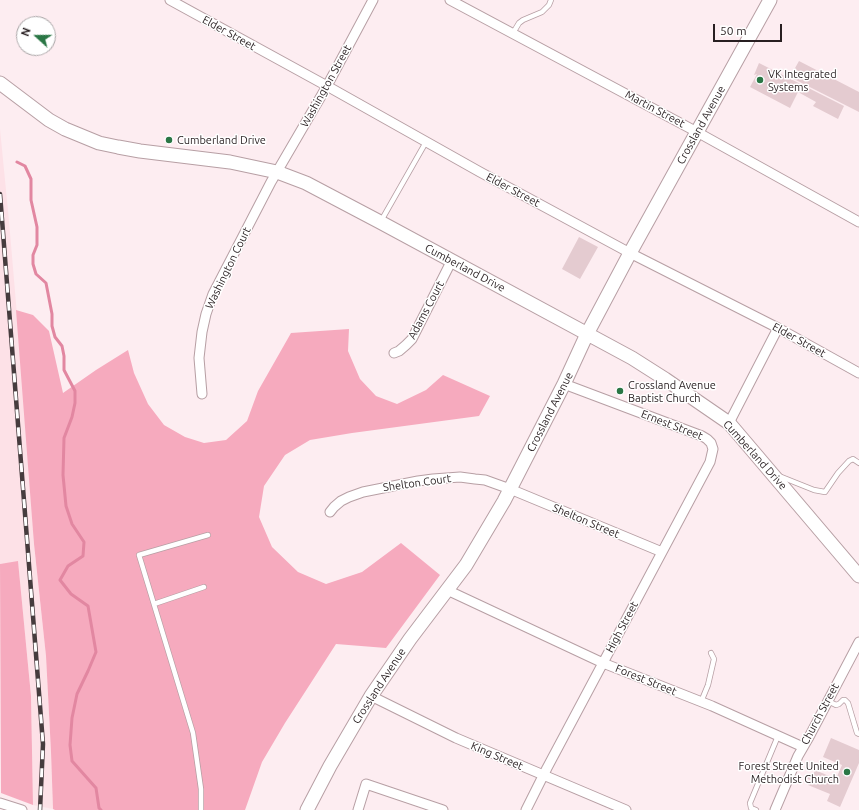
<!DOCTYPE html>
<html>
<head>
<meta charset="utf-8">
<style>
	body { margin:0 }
	#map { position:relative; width:859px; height:810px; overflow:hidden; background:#fdedf1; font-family:Ubuntu,sans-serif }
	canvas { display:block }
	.north { position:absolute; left:16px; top:16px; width:40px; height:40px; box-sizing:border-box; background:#fff; border:1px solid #a9a5a6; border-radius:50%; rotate:291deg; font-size:11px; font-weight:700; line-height:16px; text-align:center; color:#281f21 }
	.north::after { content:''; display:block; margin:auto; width:14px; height:18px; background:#2a7645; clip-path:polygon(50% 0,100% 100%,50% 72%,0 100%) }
	.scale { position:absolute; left:713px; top:24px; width:69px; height:18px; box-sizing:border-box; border:2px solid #281f21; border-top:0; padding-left:5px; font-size:12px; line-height:14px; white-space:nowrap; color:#281f21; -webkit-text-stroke:3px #fff; paint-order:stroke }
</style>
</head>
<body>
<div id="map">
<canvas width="859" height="810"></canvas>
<div class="north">N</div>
<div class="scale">50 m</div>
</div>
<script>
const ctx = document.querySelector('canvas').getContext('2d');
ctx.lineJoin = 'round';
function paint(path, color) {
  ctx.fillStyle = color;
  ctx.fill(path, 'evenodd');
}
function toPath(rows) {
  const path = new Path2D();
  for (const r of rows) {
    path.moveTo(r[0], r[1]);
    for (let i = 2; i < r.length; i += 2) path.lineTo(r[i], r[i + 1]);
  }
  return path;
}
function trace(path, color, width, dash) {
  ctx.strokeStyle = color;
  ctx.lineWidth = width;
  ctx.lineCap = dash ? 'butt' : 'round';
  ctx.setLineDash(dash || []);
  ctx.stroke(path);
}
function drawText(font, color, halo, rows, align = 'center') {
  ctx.font = font + ' Ubuntu,sans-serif';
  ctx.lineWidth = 3;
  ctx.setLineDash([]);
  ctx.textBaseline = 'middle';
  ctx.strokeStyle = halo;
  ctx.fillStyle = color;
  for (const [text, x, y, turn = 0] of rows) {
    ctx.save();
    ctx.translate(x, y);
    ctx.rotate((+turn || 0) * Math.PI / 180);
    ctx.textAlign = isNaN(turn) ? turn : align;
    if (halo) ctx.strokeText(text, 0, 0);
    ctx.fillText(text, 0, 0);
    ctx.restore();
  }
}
paint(toPath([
	[0,129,9,221,24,397,34,544,46,656,51,752,53,809,33,805,31,696,18,562,0,564]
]), '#fde1e7');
paint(toPath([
	[16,310,33,315,49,331,63,393,96,370,128,350,134,373,148,404,164,425,185,437,204,443,226,440,247,421,258,391,291,333,349,329,348,351,360,379,376,396,397,404,426,390,443,375,490,396,479,416,352,433,310,440,285,455,264,486,259,517,272,547,298,572,326,584,362,572,401,543,440,575,386,648,336,644,285,723,262,762,245,810,55,810,53,809,51,752,46,656,34,544],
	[18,561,31,696,33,805,1,793,0,564]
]), '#f6aabe');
trace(toPath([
	[17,162,25,166,31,179,31,200,37,227,37,245,33,255,33,264,36,274,46,283,52,314,52,326,55,337,62,346,64,356,64,370,75,391,75,403,72,417,64,438,63,475,66,506,72,524,84,542,83,556,68,566,60,580,71,594,88,606,96,652,88,671,77,694,72,718,70,745,72,761,96,788,99,808,101,810]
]), '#e287a1', 3);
paint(toPath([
	[799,61,859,92,859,112,790,77],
	[759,63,844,106,838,119,813,106,816,102,798,92,790,108,750,87,757,74,754,75],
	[579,237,598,247,580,279,562,269],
	[831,738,859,750,859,763,840,807,827,801,830,794,808,785,810,780,806,778,808,774,813,775,815,770,836,779,842,765,823,757]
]), '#e4cbd0');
const service = toPath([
	[513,33,519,23,523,20,542,12,549,5,551,0],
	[381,221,426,142],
	[779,476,814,490,825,492,838,473,849,461,853,459,859,463],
	[154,604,204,587],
	[828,701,836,705,839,704,843,700,845,700,848,703,857,733,859,734],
	[701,702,708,685,714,659,711,653],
	[201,810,201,789,193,733,139,555,208,535],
	[756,810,751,808,750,803,778,736]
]);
const minor = toPath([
	[170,0,327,86,480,172,630,253,778,328,859,373],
	[450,0,697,132,859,222],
	[394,353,399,351,406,345,412,339,452,260],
	[202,394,199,358,202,332,206,314,213,294,271,182,327,86,373,0],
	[729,423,778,328],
	[330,512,334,507,341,501,349,497,363,492,418,481,433,479,460,477,475,479,485,480,510,489,662,552],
	[447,590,603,663,712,706,803,747],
	[371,696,456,738,626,810],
	[0,803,22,810],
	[358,810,366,784,443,810],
	[526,810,547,768,710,462,713,449,711,443,707,439,702,436,564,384],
	[775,810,798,756,809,737,859,642]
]);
const secondary = toPath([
	[0,83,49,120,65,129,99,143,118,147,140,151,230,162,277,172,306,183,380,222,632,358,665,379,729,423,859,576],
	[307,810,330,766,371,696,410,639,466,565,504,501,564,384,587,334,630,253,770,0]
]);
trace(service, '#b79fa4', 6);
trace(minor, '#b79fa4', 11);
trace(secondary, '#b79fa4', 15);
trace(service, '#fff', 4.5);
trace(minor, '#fff', 9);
trace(secondary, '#fff', 13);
const rail = toPath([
	[0,194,43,744,40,810]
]);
trace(rail, '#463c3e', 4.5);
trace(rail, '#fff', 3, [9]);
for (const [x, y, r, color] of [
	[760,80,4,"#2a7645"],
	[169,140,4,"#2a7645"],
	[620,391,4,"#2a7645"],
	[847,772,4,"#2a7645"]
]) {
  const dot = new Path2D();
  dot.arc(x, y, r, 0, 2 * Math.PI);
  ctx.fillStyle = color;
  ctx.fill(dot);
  trace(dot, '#fff', 1.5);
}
drawText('11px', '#281f21', '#fff', [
	["Elder Street",229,33,29],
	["Washington Street",326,86,-61],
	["Martin Street",655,109,28],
	["Crossland Avenue",701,125,-61],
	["Elder Street",513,190,28],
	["Washington Court",228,268,-64],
	["Cumberland Drive",465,268,28],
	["Adams Court",426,310,-62],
	["Elder Street",799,340,29],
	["Crossland Avenue",550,412,-63],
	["Ernest Street",672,425,21],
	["Cumberland Drive",755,455,48],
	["Shelton Court",417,483,-8],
	["Shelton Street",586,521,23],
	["High Street",622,627,-62],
	["Forest Street",646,680,22],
	["Crossland Avenue",379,686,-57],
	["Church Street",820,714,-62],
	["King Street",497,756,23]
]);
drawText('11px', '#281f21', '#fff', [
	["VK Integrated",768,74],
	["Systems",768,87],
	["Cumberland Drive",177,140],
	["Crossland Avenue",628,385],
	["Baptist Church",628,398],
	["Forest Street United",839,766,"right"],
	["Methodist Church",839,779,"right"]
], 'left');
</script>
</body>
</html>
